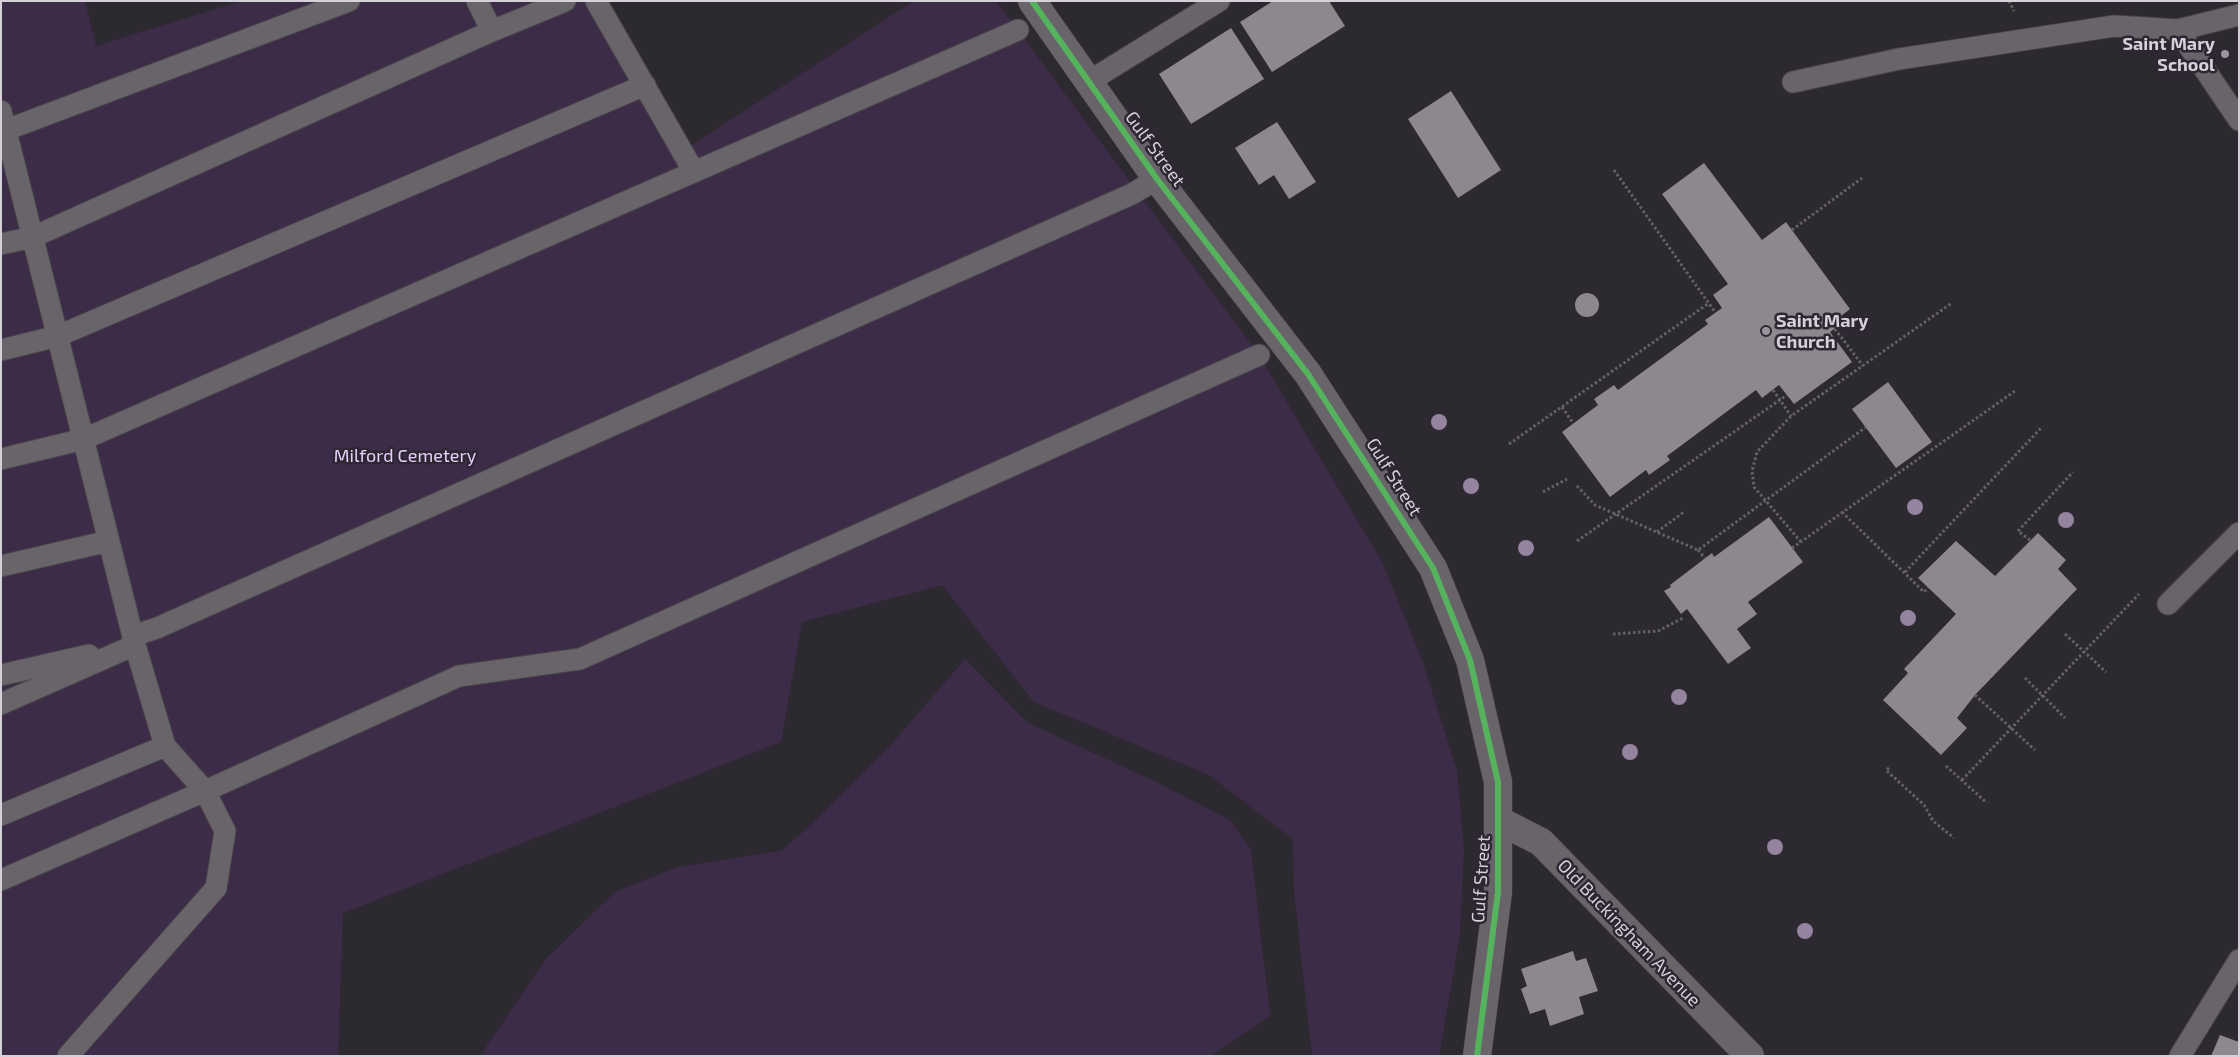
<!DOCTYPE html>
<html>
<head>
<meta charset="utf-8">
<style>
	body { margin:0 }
	#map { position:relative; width:2240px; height:1057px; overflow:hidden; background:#2d2930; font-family:"Exo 2",sans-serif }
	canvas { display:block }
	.frame { position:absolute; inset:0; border:2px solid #d5d0d9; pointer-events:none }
</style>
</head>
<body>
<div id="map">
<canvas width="2240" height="1057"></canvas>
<div class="frame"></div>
</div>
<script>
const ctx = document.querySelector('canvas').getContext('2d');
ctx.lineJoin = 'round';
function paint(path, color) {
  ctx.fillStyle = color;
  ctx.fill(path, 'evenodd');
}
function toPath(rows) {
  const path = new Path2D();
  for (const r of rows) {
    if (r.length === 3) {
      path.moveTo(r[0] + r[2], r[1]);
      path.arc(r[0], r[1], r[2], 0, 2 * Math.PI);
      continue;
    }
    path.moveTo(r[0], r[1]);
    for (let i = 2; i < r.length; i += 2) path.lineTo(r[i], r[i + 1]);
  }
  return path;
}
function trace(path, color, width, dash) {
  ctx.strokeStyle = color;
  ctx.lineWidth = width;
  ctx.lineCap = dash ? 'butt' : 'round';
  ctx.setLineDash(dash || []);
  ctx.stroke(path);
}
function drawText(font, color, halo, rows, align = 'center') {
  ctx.font = font + ' "Exo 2",sans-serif';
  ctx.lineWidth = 5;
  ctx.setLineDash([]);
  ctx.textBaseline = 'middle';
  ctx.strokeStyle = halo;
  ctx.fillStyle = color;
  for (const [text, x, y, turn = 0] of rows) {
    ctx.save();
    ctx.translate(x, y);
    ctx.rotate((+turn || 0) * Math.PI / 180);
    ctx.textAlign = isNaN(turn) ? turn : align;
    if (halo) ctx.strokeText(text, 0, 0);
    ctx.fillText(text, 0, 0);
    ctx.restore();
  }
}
paint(toPath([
	[1,1,85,1,96,46,242,1,604,1,675,156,914,1,996,1,1259,355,1382,562,1422,660,1457,771,1464,850,1460,935,1439,1056,1312,1056,1294,890,1293,839,1209,775,1034,702,942,585,802,622,781,742,343,913,338,1056,1,1056],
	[965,659,1028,723,1152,780,1230,820,1251,850,1270,1016,1212,1055,1201,1056,480,1056,546,959,615,892,678,867,781,851,812,824,891,745]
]), '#3d2c48');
paint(toPath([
	[1273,1,1329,1,1345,26,1272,72,1240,22],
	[1231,28,1264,79,1191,124,1159,74],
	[1451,91,1501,170,1458,198,1408,119],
	[1277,122,1316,182,1289,199,1274,175,1259,185,1235,148],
	[1704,163,1762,240,1786,222,1850,309,1836,320,1840,325,1830,332,1852,362,1794,404,1779,385,1762,398,1756,390,1667,456,1670,460,1649,475,1646,470,1610,497,1562,432,1598,405,1594,399,1614,385,1618,390,1708,324,1705,320,1722,308,1713,295,1728,284,1662,194],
	[1587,305,12],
	[1888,382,1932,442,1896,468,1852,409],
	[1769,517,1803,562,1748,602,1757,614,1737,629,1751,648,1728,664,1687,609,1681,614,1664,591,1671,587,1670,585,1712,553,1714,557],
	[2038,533,2066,560,2058,569,2077,589,1975,695,1957,718,1967,728,1941,755,1883,700,1908,673,1904,669,1956,614,1918,578,1956,541,1995,576],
	[1573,951,1576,961,1586,958,1598,991,1579,997,1584,1014,1550,1026,1545,1009,1530,1014,1521,989,1527,986,1521,969],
	[2220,1035,2239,1042,2239,1056,2211,1056]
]), '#8c888e');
const service = toPath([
	[477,1,492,31],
	[596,1,694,172],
	[2178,30,2239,15],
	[1088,82,1219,1],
	[1793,82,1899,59,2114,26,2178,30,2239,120],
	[1,111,135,645,165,746,205,791,459,676,580,659,1259,355],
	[6,130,349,1],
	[1,244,33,237,492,31,565,1],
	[1,350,58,336,645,85],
	[1,459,84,439,1018,30],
	[1,566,109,541],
	[2168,604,2239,533],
	[133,636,157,628,1132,194,1157,179],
	[1,675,89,655],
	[1,704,135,645],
	[1,815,165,746],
	[1,880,205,791,225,831,216,888,68,1056],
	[2180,1056,2239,960]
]);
const minor = toPath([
	[1500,821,1541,842,1750,1056]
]);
const tertiary = toPath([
	[1032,1,1157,179,1308,374,1433,568,1470,660,1498,782,1498,892,1477,1056]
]);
trace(service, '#48444a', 23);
trace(minor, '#48444a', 29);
trace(tertiary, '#48444a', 29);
trace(toPath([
	[2009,1,2014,11],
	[1614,170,1715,312],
	[1792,230,1862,178],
	[1835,329,1863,366],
	[1773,390,1791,416],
	[1562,407,1573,423],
	[1509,444,1709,303],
	[1577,486,1595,505,1698,550,1866,427],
	[1543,492,1567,479],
	[1842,512,1924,592,1928,588],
	[1657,532,1684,512],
	[2030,540,2018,531,2073,472],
	[1577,541,1787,395],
	[1801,542,1754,487,1752,471,1757,452,1791,416,1952,303],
	[1792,548,2015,391],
	[1698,550,1705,558],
	[1905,572,2041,428],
	[1613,634,1658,631,1683,618],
	[2065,634,2106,672],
	[2025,678,2065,718],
	[1975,695,2035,750],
	[1946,766,1987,803],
	[1889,768,1886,770,1924,805,1933,821,1954,838],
	[1962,780,2139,594]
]), '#646266', 3, [2.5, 2.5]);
trace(service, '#68646a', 21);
trace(minor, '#68646a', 28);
trace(tertiary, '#68646a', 28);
trace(toPath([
	[1032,1,1157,179,1308,374,1433,568,1470,660,1498,782,1498,892,1477,1056]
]), '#56b35d', 6);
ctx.fillStyle = '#94849f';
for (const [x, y] of [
	[1439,422],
	[1471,486],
	[1915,507],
	[2066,520],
	[1526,548],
	[1908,618],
	[1679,697],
	[1630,752],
	[1775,847],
	[1805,931]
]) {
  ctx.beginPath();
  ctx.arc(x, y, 8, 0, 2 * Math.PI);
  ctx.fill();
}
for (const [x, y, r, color] of [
	[2225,54,5,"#9a969e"],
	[1766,331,5,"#9a969e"]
]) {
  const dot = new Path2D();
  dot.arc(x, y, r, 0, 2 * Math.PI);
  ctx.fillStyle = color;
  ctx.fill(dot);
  trace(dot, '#2e2633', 2);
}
drawText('bold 18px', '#d5d0d9', '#2e2633', [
	["Saint Mary",2215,44],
	["School",2215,65],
	["Saint Mary",1776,321,"left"],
	["Church",1776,342,"left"]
], 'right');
drawText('18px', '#d5d0d9', '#2e2633', [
	["Gulf Street",1155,149,54],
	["Gulf Street",1394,477,58],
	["Gulf Street",1481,879,-86],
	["Old Buckingham Avenue",1629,933,46]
]);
drawText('18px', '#e8cefa', '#2e2633', [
	["Milford Cemetery",405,456]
]);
</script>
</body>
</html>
